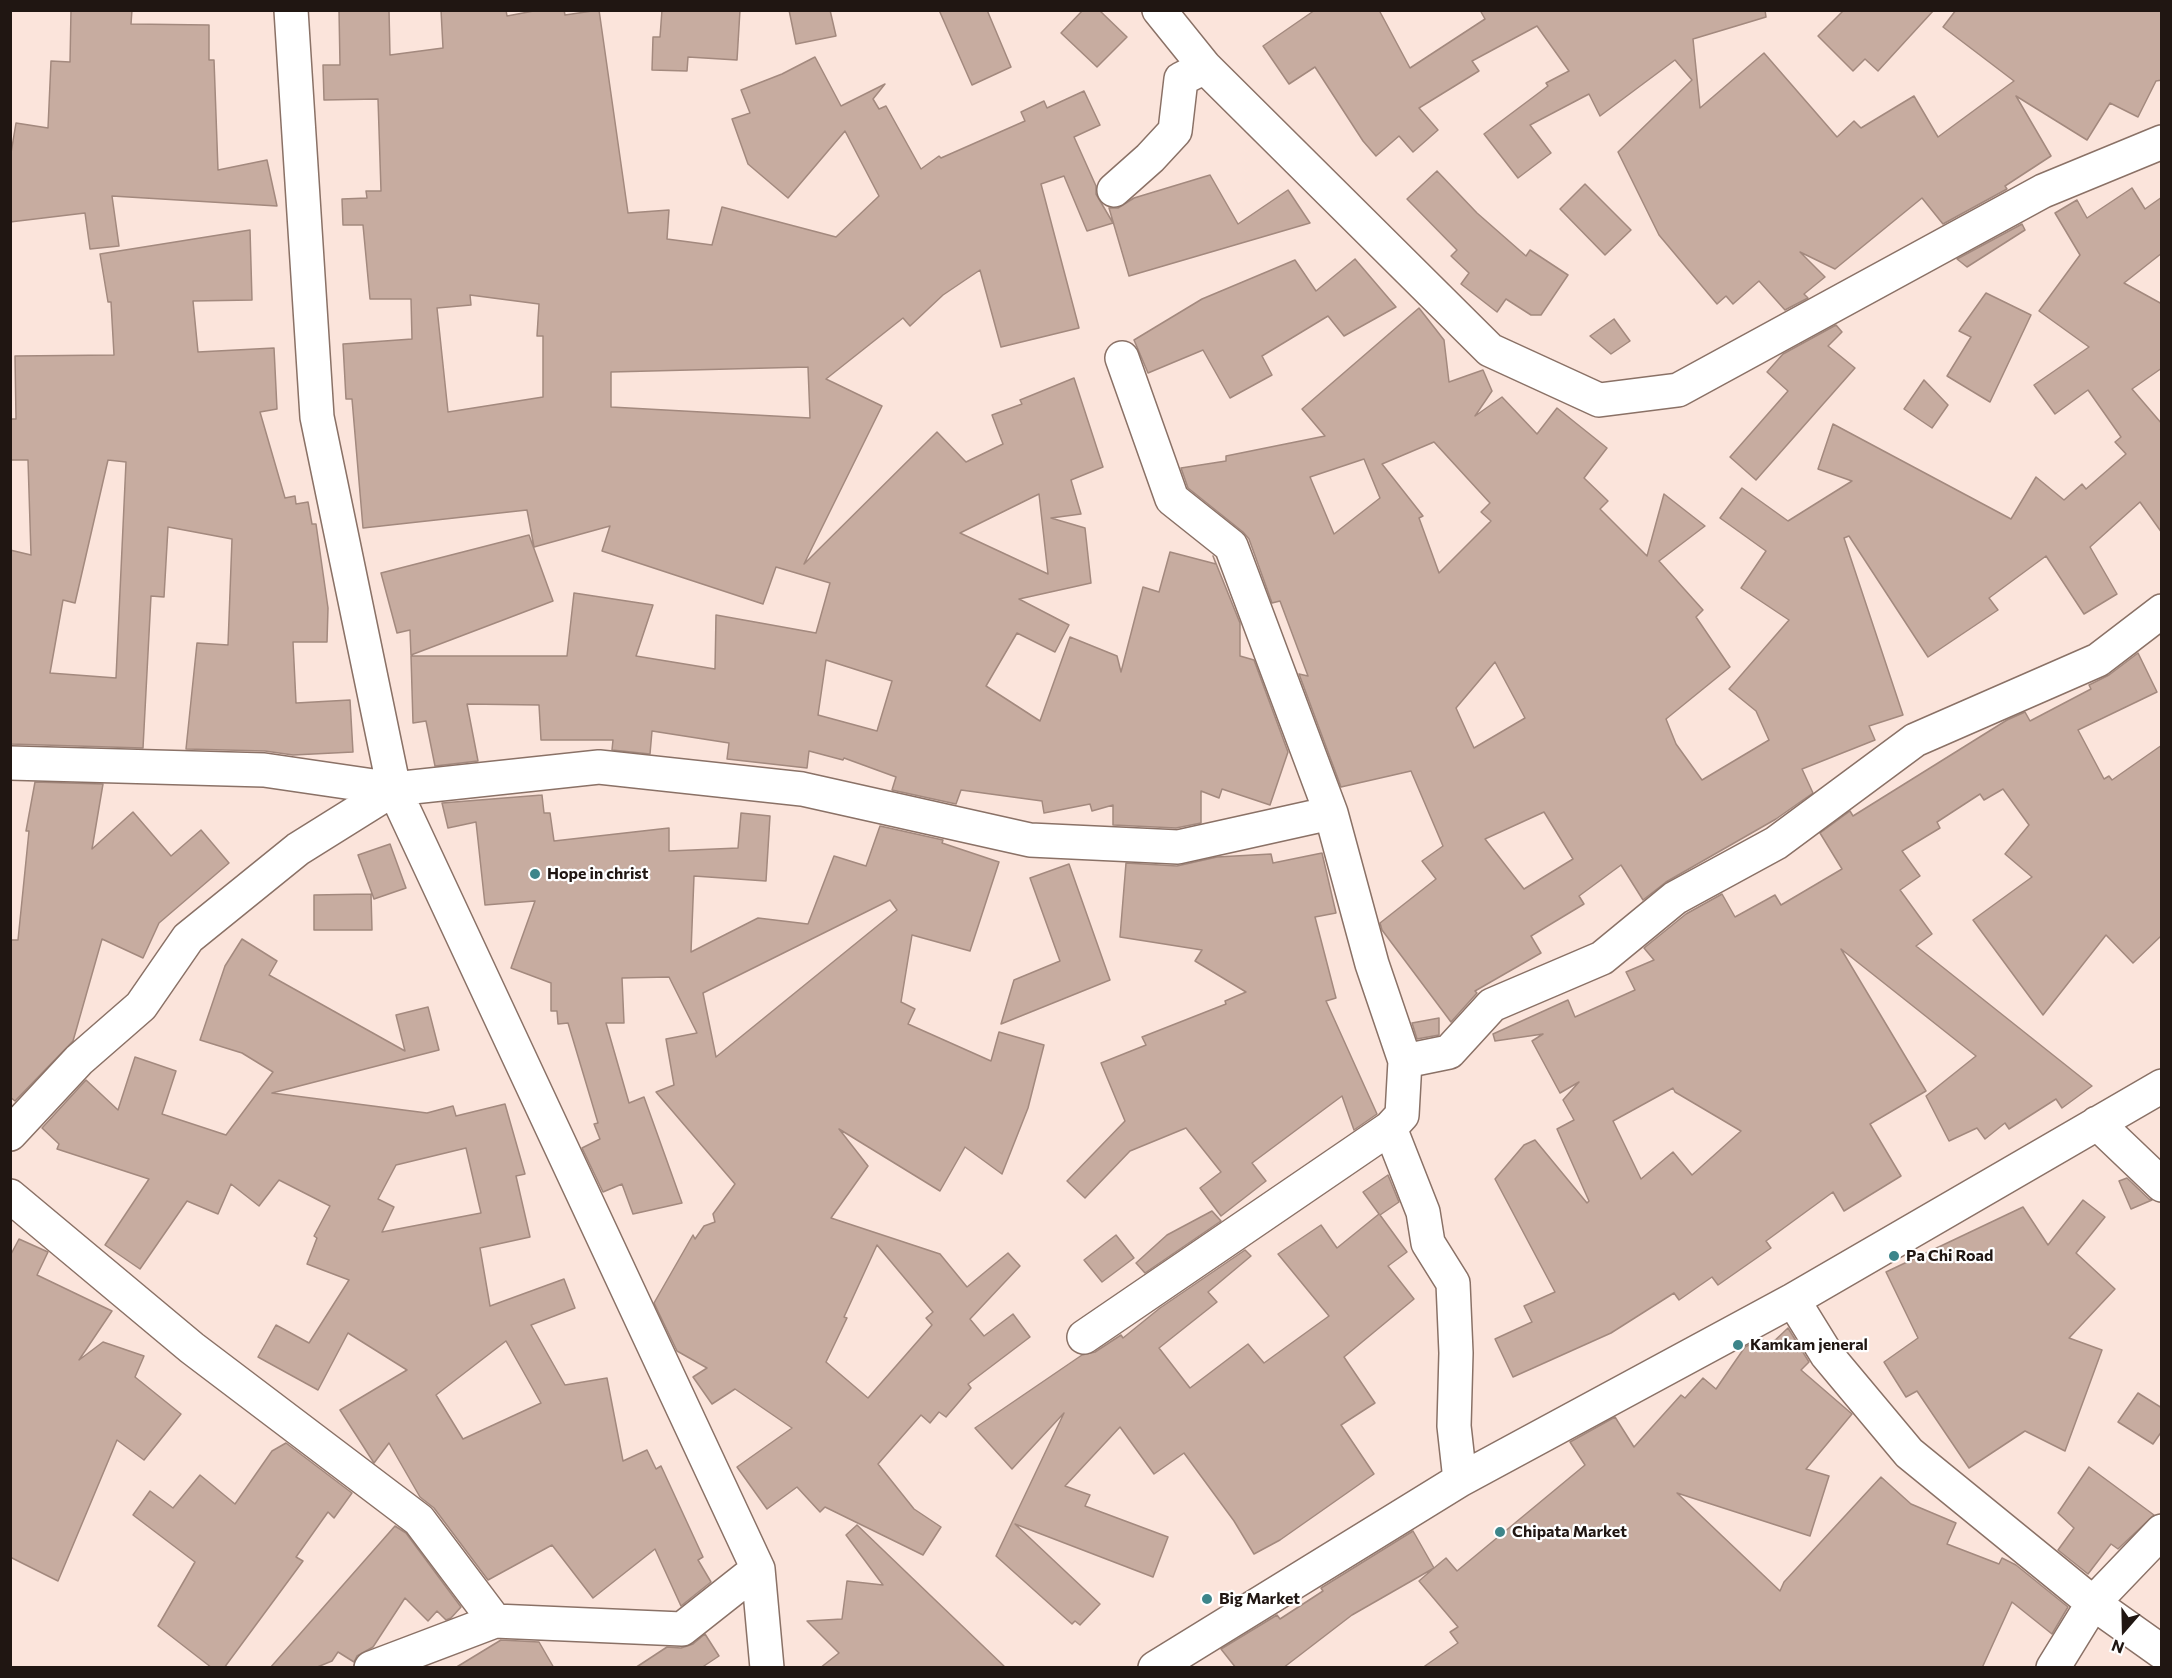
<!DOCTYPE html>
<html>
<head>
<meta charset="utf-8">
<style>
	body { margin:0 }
	#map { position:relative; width:2172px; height:1678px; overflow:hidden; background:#fbe4db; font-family:Commissioner,sans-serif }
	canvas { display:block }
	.frame { position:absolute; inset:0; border:12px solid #201612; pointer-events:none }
	.north { position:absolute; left:2094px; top:1600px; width:60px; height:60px; -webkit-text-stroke:4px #fff; paint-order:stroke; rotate:200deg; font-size:16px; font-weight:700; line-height:24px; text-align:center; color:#201612 }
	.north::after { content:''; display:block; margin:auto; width:21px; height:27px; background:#201612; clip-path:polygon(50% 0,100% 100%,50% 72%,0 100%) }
</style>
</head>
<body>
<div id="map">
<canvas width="2172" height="1678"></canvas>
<div class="frame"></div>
<div class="north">N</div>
</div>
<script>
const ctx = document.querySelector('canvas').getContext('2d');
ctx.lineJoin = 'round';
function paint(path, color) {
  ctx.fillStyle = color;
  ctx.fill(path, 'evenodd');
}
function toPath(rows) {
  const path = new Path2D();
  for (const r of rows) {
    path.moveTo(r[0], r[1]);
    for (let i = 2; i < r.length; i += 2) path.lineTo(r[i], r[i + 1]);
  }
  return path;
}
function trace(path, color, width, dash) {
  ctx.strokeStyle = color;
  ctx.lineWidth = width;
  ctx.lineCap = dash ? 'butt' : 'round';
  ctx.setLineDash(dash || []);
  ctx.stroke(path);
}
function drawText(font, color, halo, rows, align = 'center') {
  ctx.font = font + ' Commissioner,sans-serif';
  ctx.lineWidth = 4.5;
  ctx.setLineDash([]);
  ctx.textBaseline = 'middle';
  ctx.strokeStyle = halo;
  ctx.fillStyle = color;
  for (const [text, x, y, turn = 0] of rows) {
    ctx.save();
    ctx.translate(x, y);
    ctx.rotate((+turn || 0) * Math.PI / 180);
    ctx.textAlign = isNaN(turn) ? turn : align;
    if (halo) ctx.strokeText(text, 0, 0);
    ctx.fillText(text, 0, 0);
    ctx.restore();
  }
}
const building = toPath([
	[71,10,132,10,131,24,209,25,209,60,214,60,218,170,267,160,277,206,112,196,119,246,90,249,85,213,10,222,10,159,16,123,48,128,51,61,70,62,71,10],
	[339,10,389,10,390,55,443,48,441,10,506,10,507,16,539,10,564,10,565,15,599,10,628,213,669,210,667,239,712,245,722,207,836,237,879,196,845,131,788,198,748,164,732,119,750,113,741,90,782,74,815,57,841,106,885,84,873,99,879,109,886,106,921,169,939,156,941,158,1025,121,1021,112,1044,101,1047,108,1084,91,1100,125,1074,137,1096,186,1096,194,1113,223,1087,231,1064,176,1041,184,1079,328,1001,347,980,270,943,295,910,326,903,318,826,379,882,406,804,564,937,432,966,462,1003,444,992,415,1022,404,1020,400,1074,378,1103,467,1071,480,1081,514,1051,518,1085,528,1091,583,1019,599,1069,625,1055,652,1017,633,986,686,1040,721,1070,637,1117,656,1121,672,1143,587,1159,592,1170,552,1216,564,1213,556,1240,623,1240,656,1254,660,1288,752,1270,805,1222,789,1219,798,1201,791,1201,823,1176,828,1113,825,1113,805,1092,811,1090,804,1044,813,1042,801,961,790,956,804,892,790,896,777,844,758,843,760,809,751,807,768,727,759,729,743,652,731,650,754,612,750,613,740,541,740,539,705,467,704,478,761,435,766,426,721,413,723,411,656,567,656,574,593,653,605,636,656,715,669,716,615,816,633,830,583,776,567,763,604,602,551,610,526,534,547,527,510,363,528,352,399,346,399,343,344,412,339,411,299,370,299,363,225,343,225,342,199,367,198,366,191,381,191,378,99,324,100,323,65,340,65,339,10],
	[470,295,539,304,537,336,543,336,543,397,448,412,437,308,471,305,470,295],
	[808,367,810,418,611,407,611,372,808,367],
	[1039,494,1048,574,960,533,1039,494],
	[826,660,892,681,877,731,818,715,826,660],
	[662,10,740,10,737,60,688,57,687,71,652,70,653,37,660,37,662,10],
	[789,10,830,10,836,36,796,44,789,10],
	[939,10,987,10,1011,67,972,85,939,10],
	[1083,10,1099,10,1127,37,1097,67,1061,33,1083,10],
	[1315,10,1379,10,1410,68,1485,19,1480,10,1765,10,1766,17,1693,39,1700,108,1764,53,1837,137,1854,121,1861,128,1914,96,1938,137,2014,81,1943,27,1956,10,2162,10,2162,80,2156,81,2138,117,2110,103,2087,140,2016,96,2051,156,2005,186,2007,189,1943,224,1922,198,1835,269,1800,252,1825,277,1804,294,1808,298,1785,310,1759,281,1733,304,1726,296,1717,304,1659,235,1618,152,1692,80,1675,60,1600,116,1589,94,1530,125,1551,153,1518,178,1484,134,1548,86,1546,83,1569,71,1537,26,1472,61,1479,71,1419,108,1438,130,1413,152,1399,136,1376,156,1363,141,1315,67,1289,84,1263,46,1315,10],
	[1844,10,1934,10,1878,71,1865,59,1853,71,1818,36,1844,10],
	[1437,171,1477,213,1526,256,1530,250,1568,275,1541,315,1531,315,1506,299,1497,312,1461,284,1469,273,1451,256,1457,250,1407,199,1437,171],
	[1210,175,1238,224,1288,190,1310,223,1129,276,1109,208,1118,208,1134,198,1210,175],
	[1585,184,1631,230,1605,255,1560,209,1585,184],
	[2132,188,2145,209,2162,197,2162,253,2124,283,2162,304,2162,368,2132,389,2162,424,2162,533,2140,502,2090,547,2117,594,2084,614,2046,556,1989,598,1998,610,1928,657,1849,536,1844,538,1903,715,1869,726,1875,740,1802,769,1813,793,1776,819,1666,882,1643,900,1621,865,1579,896,1584,904,1531,936,1541,953,1475,991,1477,993,1451,1022,1382,930,1380,923,1436,879,1422,861,1443,846,1411,771,1341,787,1299,674,1308,676,1280,601,1272,603,1249,539,1243,532,1188,488,1181,468,1226,461,1226,456,1325,436,1302,409,1419,308,1444,340,1449,382,1483,370,1492,391,1475,416,1502,397,1537,434,1557,408,1607,448,1584,478,1608,501,1600,509,1647,556,1664,494,1705,526,1659,561,1703,610,1696,617,1730,667,1666,719,1676,744,1702,780,1769,740,1756,711,1729,689,1789,620,1741,588,1766,551,1720,518,1742,488,1788,521,1852,481,1818,469,1833,424,2011,519,2036,477,2064,500,2082,484,2086,489,2126,454,2115,442,2121,437,2088,390,2055,414,2034,385,2089,347,2039,311,2080,255,2055,213,2077,200,2087,218,2132,188],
	[1434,442,1490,503,1481,512,1491,521,1439,573,1419,518,1423,516,1382,464,1434,442],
	[1364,459,1380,498,1334,534,1310,477,1364,459],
	[1495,662,1525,718,1474,748,1456,708,1495,662],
	[1544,812,1573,859,1524,889,1485,839,1544,812],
	[2022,224,2025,230,1967,267,1957,259,2022,224],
	[250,230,252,300,193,301,198,352,274,348,277,409,260,412,285,498,295,496,296,504,308,502,312,524,316,524,328,608,327,642,293,642,296,703,350,700,353,752,293,755,265,751,186,749,197,643,228,645,232,539,168,527,164,597,151,596,143,748,10,744,10,550,31,555,28,460,10,460,10,419,16,419,15,356,114,355,111,302,108,302,100,254,250,230],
	[108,460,126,462,116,678,50,673,63,600,75,603,108,460],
	[1355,259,1396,307,1344,336,1328,316,1262,356,1272,375,1230,398,1203,350,1148,373,1134,340,1202,299,1295,260,1316,291,1355,259],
	[1986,293,2031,315,1990,402,1947,376,1971,337,1959,331,1986,293],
	[1614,319,1630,341,1611,354,1590,336,1614,319],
	[1836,325,1842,332,1828,346,1855,368,1756,480,1730,457,1788,391,1767,372,1783,354,1836,325],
	[1924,380,1948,405,1932,428,1904,409,1924,380],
	[529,535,553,601,411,655,410,630,397,633,381,573,529,535],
	[2138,653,2157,692,2078,730,2104,779,2109,776,2112,780,2162,745,2162,935,2133,963,2106,935,2043,1015,1973,920,2032,877,2005,854,2029,825,2003,789,1984,800,1980,794,1937,822,1940,828,1902,851,1920,876,1900,890,1932,934,1916,946,2092,1086,2062,1108,2056,1099,2009,1129,2005,1123,1985,1139,1977,1128,1949,1141,1926,1096,1976,1056,1841,949,1926,1091,1870,1124,1901,1176,1844,1211,1833,1192,1766,1241,1771,1248,1718,1285,1712,1277,1679,1300,1674,1293,1611,1333,1513,1377,1495,1339,1532,1322,1524,1306,1555,1292,1495,1179,1524,1145,1535,1140,1587,1203,1589,1201,1557,1129,1574,1120,1563,1100,1579,1082,1560,1093,1532,1041,1543,1034,1495,1041,1493,1034,1568,1000,1575,1017,1635,990,1626,972,1654,960,1644,948,1686,914,1722,894,1735,917,1775,895,1781,905,1842,869,1820,833,1850,811,1853,816,2007,720,2025,712,2030,721,2091,689,2089,685,2109,675,2138,653],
	[1673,1088,1675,1092,1741,1131,1692,1175,1673,1152,1641,1179,1613,1121,1673,1088],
	[35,782,103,784,92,849,133,812,171,856,201,830,229,863,159,923,143,958,102,939,73,1041,15,1101,10,1097,10,940,18,940,29,831,26,831,35,782],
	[542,795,544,813,550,813,554,841,669,828,669,851,738,848,741,813,770,816,766,881,694,876,691,952,758,918,808,924,834,856,866,866,880,826,943,840,942,843,999,862,970,951,912,935,901,1002,915,1009,908,1024,991,1061,999,1032,1044,1045,1028,1108,1002,1174,965,1147,940,1191,839,1129,868,1166,831,1218,940,1254,967,1287,1008,1253,1020,1266,970,1319,984,1336,1013,1314,1030,1337,968,1384,971,1388,946,1417,939,1412,930,1423,921,1415,878,1464,914,1509,941,1527,923,1555,825,1507,820,1512,797,1487,767,1509,737,1467,792,1428,735,1389,712,1404,693,1377,707,1368,677,1351,654,1303,693,1235,695,1239,704,1226,715,1222,713,1214,735,1184,656,1092,674,1085,666,1039,697,1033,669,977,622,978,624,1023,606,1023,629,1103,644,1097,682,1203,633,1214,622,1184,603,1192,582,1148,600,1139,594,1124,598,1123,568,1023,558,1024,557,1011,551,1011,551,983,511,968,535,901,485,905,476,822,448,828,442,803,542,795],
	[890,900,897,910,716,1057,703,993,890,900],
	[877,1245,933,1312,926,1318,932,1325,868,1398,826,1362,847,1318,844,1317,877,1245],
	[390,844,406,888,374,899,358,855,390,844],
	[1322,853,1336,913,1315,917,1336,998,1326,1001,1377,1114,1354,1130,1342,1096,1252,1163,1266,1181,1221,1216,1200,1188,1221,1172,1186,1128,1130,1151,1085,1198,1067,1181,1125,1121,1101,1063,1146,1045,1142,1037,1226,1004,1225,1001,1246,992,1195,961,1202,950,1120,937,1126,863,1177,866,1217,857,1271,854,1273,863,1322,853],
	[1069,864,1110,980,1001,1024,1014,980,1060,961,1030,878,1069,864],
	[371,894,372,930,314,930,314,895,371,894],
	[242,939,277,961,269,975,405,1051,396,1015,428,1007,439,1050,272,1093,427,1113,453,1106,456,1116,505,1104,525,1174,516,1176,530,1237,480,1248,490,1306,564,1279,575,1308,531,1325,565,1385,607,1378,623,1461,647,1450,656,1469,661,1466,703,1557,698,1560,711,1582,681,1606,655,1549,593,1598,552,1545,488,1580,434,1508,420,1497,389,1443,374,1463,340,1410,407,1370,348,1333,318,1390,258,1357,276,1325,309,1343,349,1280,307,1264,317,1238,314,1236,330,1206,279,1180,259,1206,231,1184,218,1214,187,1201,140,1269,105,1245,149,1179,57,1149,59,1144,42,1128,86,1080,118,1110,135,1057,176,1071,162,1114,226,1135,273,1072,242,1053,200,1040,225,966,242,939],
	[466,1148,481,1213,382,1232,394,1207,378,1199,396,1165,466,1148],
	[506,1341,541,1403,463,1439,436,1395,506,1341],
	[1439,1018,1439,1035,1417,1039,1412,1023,1439,1018],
	[1388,1175,1399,1202,1380,1215,1407,1252,1388,1266,1414,1299,1344,1357,1375,1403,1341,1425,1374,1474,1280,1540,1254,1554,1234,1521,1184,1453,1154,1474,1120,1427,1065,1486,1090,1495,1085,1506,1168,1537,1153,1577,1015,1524,1100,1604,1080,1625,1075,1621,1072,1624,996,1556,1064,1413,1012,1469,975,1428,1082,1355,1095,1352,1121,1335,1123,1338,1160,1308,1245,1250,1251,1256,1208,1292,1217,1302,1159,1348,1190,1388,1248,1344,1264,1363,1329,1316,1278,1254,1321,1225,1337,1248,1379,1214,1363,1192,1388,1175],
	[2127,1178,2149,1199,2152,1200,2131,1209,2119,1181,2127,1178],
	[2083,1200,2105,1217,2076,1253,2115,1289,2069,1338,2102,1350,2065,1451,2025,1431,1969,1468,1917,1391,1906,1397,1884,1362,1918,1338,1886,1272,2023,1207,2048,1245,2083,1200],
	[1212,1211,1221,1221,1145,1273,1136,1263,1167,1235,1212,1211],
	[1116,1235,1134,1258,1102,1282,1084,1260,1116,1235],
	[19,1239,48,1252,37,1275,112,1311,79,1360,103,1342,144,1356,135,1377,181,1414,144,1460,117,1440,58,1581,10,1557,10,1256,19,1239],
	[1788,1328,1809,1362,1801,1370,1852,1414,1806,1469,1829,1476,1810,1536,1677,1493,1780,1591,1784,1582,1881,1477,1911,1504,1956,1523,1947,1544,1999,1564,2002,1558,2016,1565,2068,1607,2052,1634,2012,1602,1982,1668,1422,1668,1458,1643,1450,1632,1458,1627,1419,1581,1434,1568,1352,1615,1283,1668,1236,1668,1221,1649,1277,1615,1280,1619,1323,1591,1321,1588,1413,1531,1434,1568,1446,1558,1457,1571,1585,1465,1570,1442,1615,1417,1634,1447,1681,1395,1685,1398,1703,1378,1716,1389,1745,1347,1761,1339,1770,1345,1788,1328],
	[2138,1393,2162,1408,2162,1431,2153,1444,2118,1422,2138,1393],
	[286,1443,352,1493,334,1518,328,1512,296,1557,303,1561,224,1668,212,1668,158,1626,195,1562,133,1515,150,1491,173,1508,200,1475,235,1504,272,1451,286,1443],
	[2089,1467,2154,1515,2118,1549,2111,1544,2088,1574,2058,1550,2074,1528,2058,1513,2089,1467],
	[857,1525,1006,1668,820,1668,839,1653,807,1621,842,1619,847,1581,883,1585,846,1535,857,1525],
	[395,1526,406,1533,461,1607,451,1618,446,1620,437,1611,428,1621,405,1598,373,1647,357,1656,354,1662,338,1652,332,1661,315,1668,270,1668,395,1526],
	[705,1634,719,1656,701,1668,635,1668,667,1647,681,1648,693,1644,705,1634],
	[501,1640,539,1642,554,1668,455,1668,501,1640]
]);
paint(building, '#c7aca0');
trace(building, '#a3897e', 1.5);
const minor = toPath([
	[291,10,317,417,394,789,758,1569,767,1668],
	[1159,10,1205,67,1490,350,1599,400,1678,390,2043,191,2162,142],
	[1114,190,1150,158,1175,131,1181,79,1205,67],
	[1122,358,1172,499,1231,546,1331,813],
	[10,763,264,770,394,789,599,767,802,789,1030,840,1178,847,1331,813,1372,964,1405,1061,1449,1052,1492,1005,1602,958,1675,898,1776,843,1915,740,2098,660,2162,611],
	[2097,1123,2162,1185],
	[1390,1128,1423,1212,1428,1243,1453,1283,1456,1353,1454,1426,1460,1480],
	[10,1134,79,1060,141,1006,188,938,298,849,394,789],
	[10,1196,192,1348,419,1520,495,1621],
	[1793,1300,1827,1355,1909,1453,2093,1603,2162,1652],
	[1084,1337,1390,1128,1402,1115,1405,1061],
	[371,1668,495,1621,682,1629,758,1569],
	[1155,1668,1460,1480,1793,1300,2162,1086],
	[2053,1668,2093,1603,2162,1531]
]);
trace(minor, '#8a7166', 36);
trace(minor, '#fff', 33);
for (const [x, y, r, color] of [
	[535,874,6,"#3d858a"],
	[1894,1256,6,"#3d858a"],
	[1738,1345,6,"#3d858a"],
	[1500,1532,6,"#3d858a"],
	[1207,1599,6,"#3d858a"]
]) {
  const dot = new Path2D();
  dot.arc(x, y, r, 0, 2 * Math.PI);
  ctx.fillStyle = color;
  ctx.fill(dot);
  trace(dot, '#fff', 2);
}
drawText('bold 16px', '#201612', '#fff', [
	["Hope in christ",547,874],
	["Pa Chi Road",1906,1256],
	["Kamkam jeneral",1750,1345],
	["Chipata Market",1512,1532],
	["Big Market",1219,1599]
], 'left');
</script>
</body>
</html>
